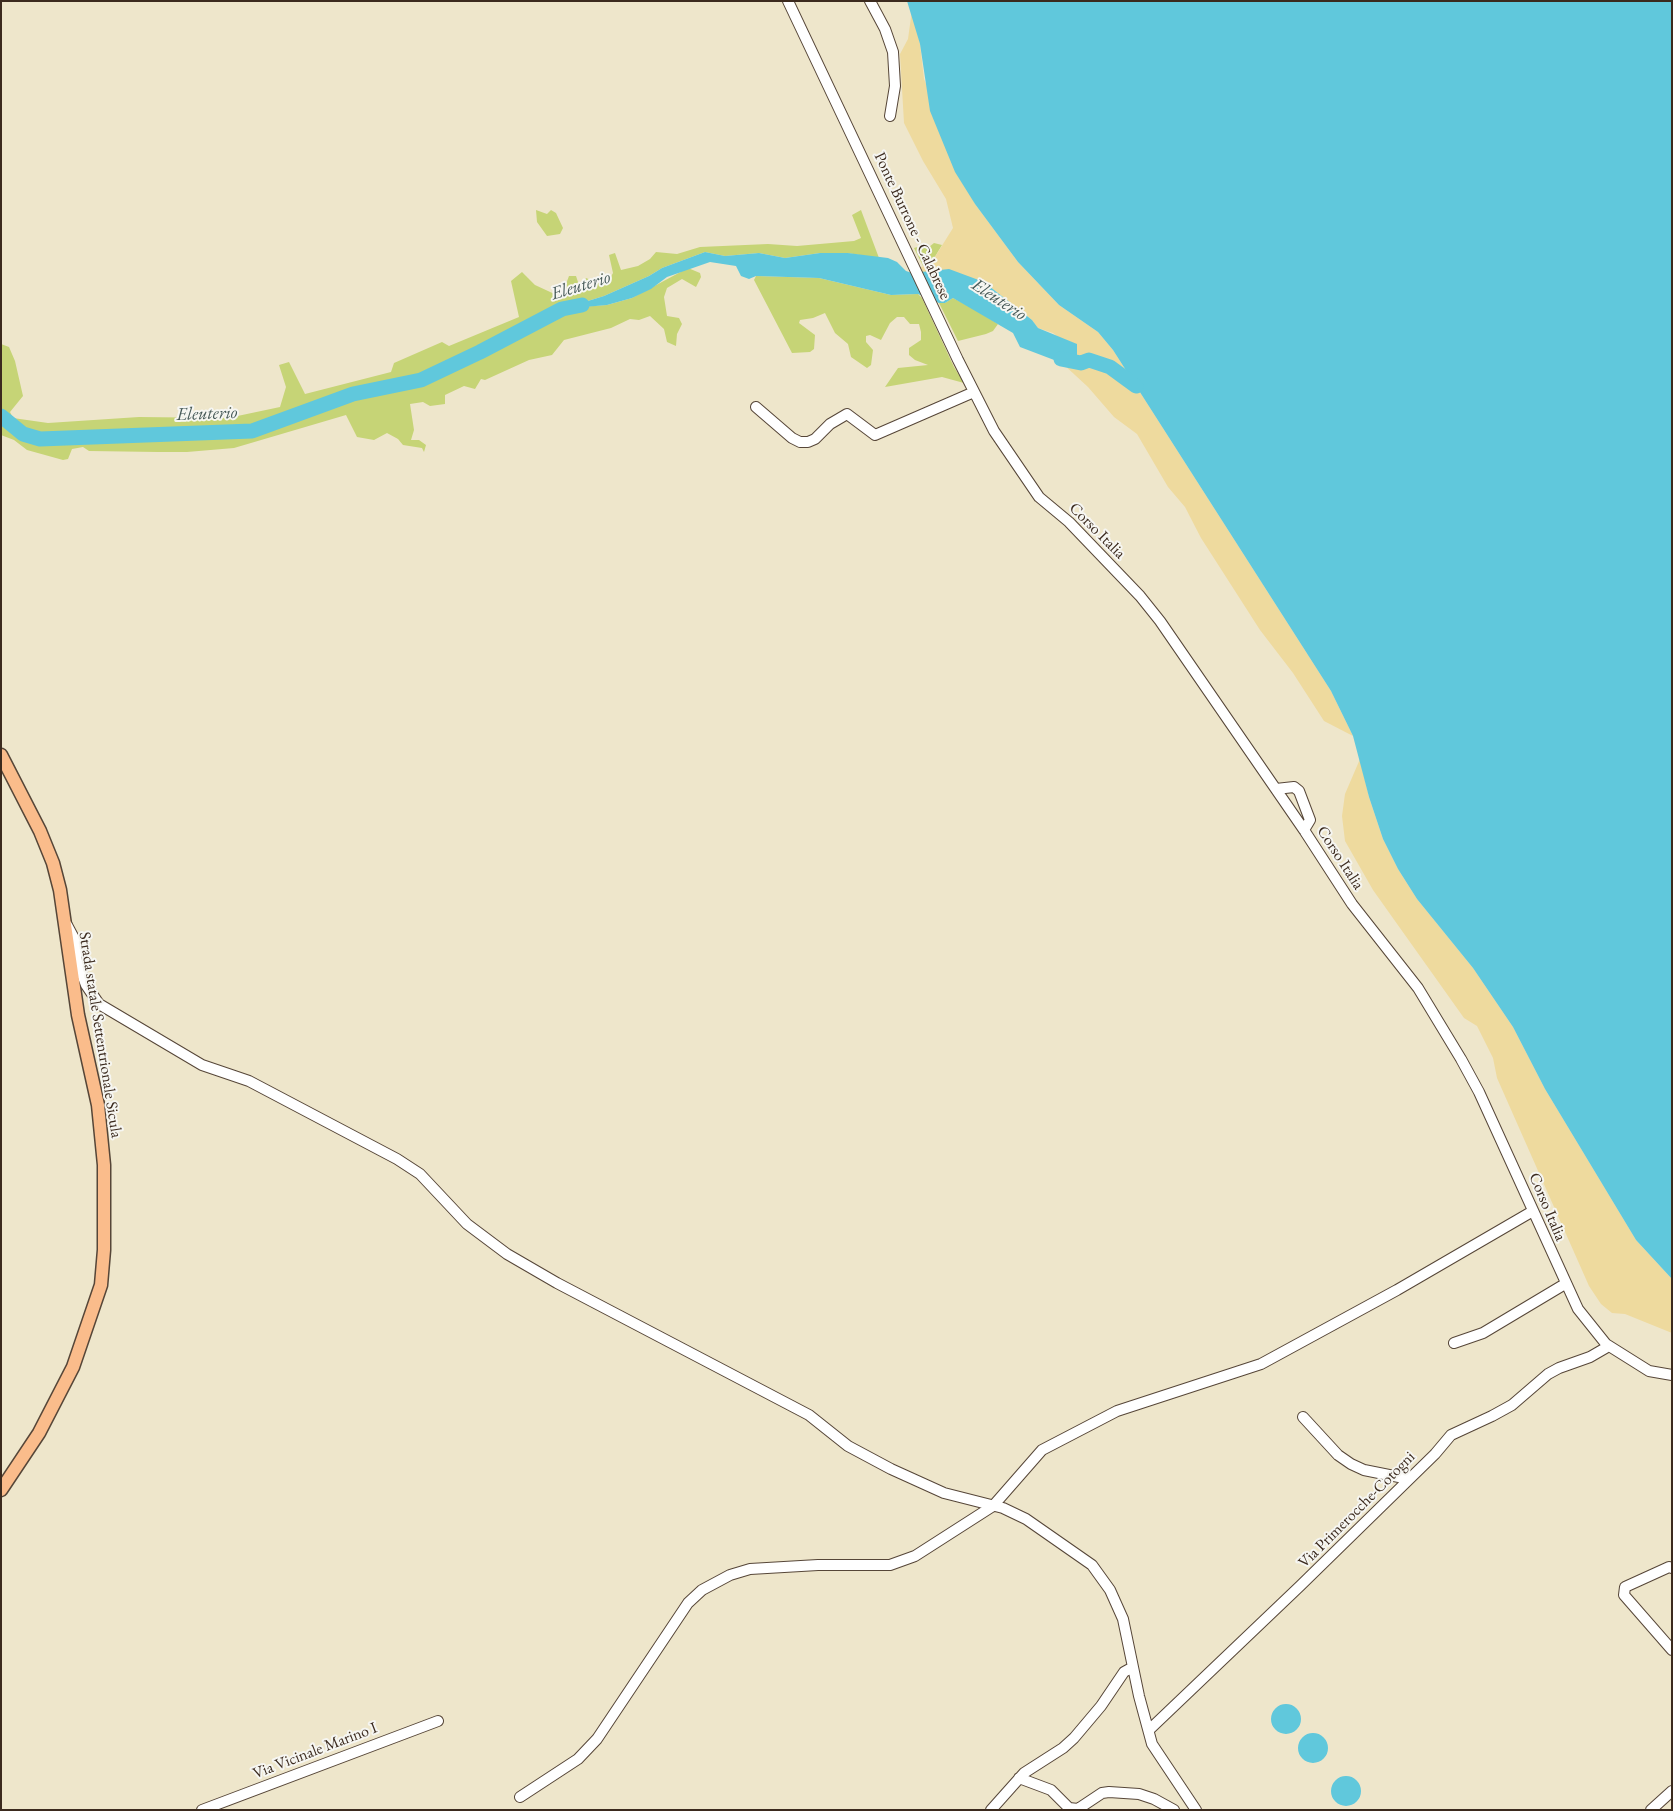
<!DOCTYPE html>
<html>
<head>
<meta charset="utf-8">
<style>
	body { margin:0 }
	#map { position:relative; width:1673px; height:1811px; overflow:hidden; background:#eee6cb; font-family:"EB Garamond",serif }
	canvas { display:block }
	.frame { position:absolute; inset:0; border:2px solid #3b2a1e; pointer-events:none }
</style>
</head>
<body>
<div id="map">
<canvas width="1673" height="1811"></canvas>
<div class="frame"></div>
</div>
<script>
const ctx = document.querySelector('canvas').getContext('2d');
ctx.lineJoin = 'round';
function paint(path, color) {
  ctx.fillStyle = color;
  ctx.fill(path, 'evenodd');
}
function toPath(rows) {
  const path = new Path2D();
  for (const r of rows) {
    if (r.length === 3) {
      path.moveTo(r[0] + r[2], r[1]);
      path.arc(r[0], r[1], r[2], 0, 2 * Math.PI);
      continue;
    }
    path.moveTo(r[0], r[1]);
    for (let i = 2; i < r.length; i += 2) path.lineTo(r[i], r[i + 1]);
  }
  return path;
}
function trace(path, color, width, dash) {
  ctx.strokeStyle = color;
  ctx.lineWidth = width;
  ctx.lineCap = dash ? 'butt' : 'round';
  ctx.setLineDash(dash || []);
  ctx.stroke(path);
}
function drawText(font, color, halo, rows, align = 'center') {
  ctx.font = font + ' "EB Garamond",serif';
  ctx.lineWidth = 4;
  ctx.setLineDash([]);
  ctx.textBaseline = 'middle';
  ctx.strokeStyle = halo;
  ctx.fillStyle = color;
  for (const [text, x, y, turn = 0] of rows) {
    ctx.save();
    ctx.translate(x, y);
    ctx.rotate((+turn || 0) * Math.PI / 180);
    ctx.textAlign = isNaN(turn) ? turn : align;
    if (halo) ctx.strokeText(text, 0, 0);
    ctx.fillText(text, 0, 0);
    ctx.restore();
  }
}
paint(toPath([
	[536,210,547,214,551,210,556,213,563,228,560,234,547,236,537,222],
	[861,210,879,258,847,253,820,253,785,258,759,253,725,256,705,252,662,268,649,276,604,296,565,308,607,305,632,298,688,268,700,273,701,277,696,287,682,279,667,288,664,297,667,316,679,318,682,324,677,334,676,346,667,342,664,329,650,316,639,320,630,319,611,328,564,340,552,355,529,360,485,380,481,379,475,389,464,386,445,395,445,404,430,406,423,402,410,404,414,430,411,440,419,440,426,445,424,452,422,448,403,445,398,439,387,433,374,440,357,437,346,415,234,448,187,452,158,452,89,451,83,447,72,449,68,459,63,460,27,450,14,440,1,435,1,344,9,347,15,361,23,396,10,412,13,418,48,423,139,417,228,418,280,407,286,387,279,365,289,362,305,394,391,372,394,363,442,342,449,346,519,317,511,281,522,272,535,285,561,297,569,276,576,276,578,282,583,283,586,278,600,284,608,282,613,273,609,255,615,253,621,270,638,266,650,259,656,252,677,254,700,247,768,244,797,246,854,241,861,238,852,215],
	[531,325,480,352,443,369,530,325],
	[934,243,942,245,933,260,923,266,914,248,921,246,929,247],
	[756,276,819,278,891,295,918,294,922,298,954,367,964,383,942,377,885,387,898,368,928,365,915,360,909,355,909,348,921,340,921,332,919,324,910,324,904,317,897,317,890,323,881,340,870,335,866,336,866,342,873,350,871,365,867,368,851,357,848,344,835,333,825,313,813,318,800,320,799,323,815,335,814,349,810,352,792,353,754,280],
	[953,298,976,310,998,324,993,331,986,334,958,341,939,303,945,303]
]), '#c6d476');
paint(toPath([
	[912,10,920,44,924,79,975,204,1018,262,1059,305,1098,332,1113,350,1331,691,1353,736,1324,721,1293,673,1260,630,1201,538,1185,507,1168,487,1137,434,1114,417,1088,387,1062,363,1081,363,1083,361,1077,358,1077,352,1053,333,1038,328,1032,320,984,282,912,273,933,260,953,228,946,199,923,161,904,123,900,54,908,39],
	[1360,759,1369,797,1383,839,1398,869,1417,899,1473,968,1513,1027,1545,1089,1636,1240,1672,1279,1672,1333,1625,1314,1612,1313,1601,1304,1589,1286,1497,1078,1493,1058,1477,1026,1464,1018,1395,921,1373,890,1345,841,1342,816,1345,794]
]), '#eeda9e');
paint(toPath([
	[907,1,1672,1,1672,1279,1636,1240,1545,1089,1513,1027,1473,968,1417,899,1398,869,1383,839,1369,797,1353,736,1331,691,1113,350,1098,332,1059,305,1018,262,975,204,955,172,930,111,920,44],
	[705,252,725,256,759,253,785,258,820,253,848,253,888,258,897,262,906,271,912,273,949,269,984,282,1032,320,1038,328,1077,344,1077,358,1083,361,1081,363,1062,363,1020,347,1013,333,953,298,945,303,939,303,918,294,891,295,819,278,756,276,749,279,741,276,736,266,710,262,667,277,651,289,632,298,607,305,562,309,604,296,649,276,662,268],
	[1286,1719,15],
	[1313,1748,15],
	[1346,1791,15]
]), '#60c8dc');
trace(toPath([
	[1061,359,1081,363,1089,360,1110,367,1136,386],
	[1,416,23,434,40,439,252,431,353,394,421,380,480,352,562,309,582,305]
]), '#60c8dc', 15);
const minor = toPath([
	[788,1,958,360,994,431,1039,497,1069,522,1140,596,1160,621,1304,830,1352,904,1418,988,1461,1059,1479,1092,1578,1309,1606,1344,1649,1371,1672,1375],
	[870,1,885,29,893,52,895,86,890,116],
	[756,407,792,438,800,442,808,442,815,439,830,424,847,414,875,435,974,392],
	[1276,789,1294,787,1299,791,1310,820,1304,830],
	[67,925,75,940,77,961,86,985,99,1004,202,1065,249,1081,397,1159,420,1174,467,1224,507,1254,557,1283,809,1415,848,1446,891,1469,944,1493,1003,1508,1026,1519,1092,1565,1110,1590,1123,1619,1139,1696,1152,1744,1196,1810],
	[1454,1343,1483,1333,1565,1284],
	[1303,1417,1338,1455,1351,1464,1364,1470,1409,1479],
	[1672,1568,1669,1567,1625,1587,1624,1595,1672,1650],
	[1149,1730,1300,1586,1435,1454,1451,1435,1492,1416,1512,1405,1548,1374,1559,1368,1590,1357,1609,1346],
	[1019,1778,1051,1790,1069,1808,1078,1809,1102,1793,1109,1792,1139,1794,1154,1799,1174,1810],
	[520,1797,578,1759,597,1739,688,1603,702,1590,730,1575,750,1569,818,1565,890,1565,915,1556,993,1506,1042,1450,1117,1411,1261,1364,1397,1290,1533,1211],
	[202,1810,438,1721],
	[991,1810,1024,1773,1063,1748,1074,1738,1101,1706,1124,1672,1133,1667],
	[1651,1810,1672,1791]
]);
const major = toPath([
	[1,755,40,831,53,863,60,890,78,1015,98,1105,104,1165,104,1250,101,1285,73,1367,39,1433,1,1490]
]);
trace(minor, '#564638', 12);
trace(major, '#564638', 15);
trace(minor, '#fff', 10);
trace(major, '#fabc8b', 12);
drawText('16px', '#3b2a1e', '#f6f6f2', [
	["Ponte Burrone - Calabrese",912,226,65],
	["Corso Italia",1097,531,45],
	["Corso Italia",1340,858,57],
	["Strada statale Settentrionale Sicula",100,1035,81],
	["Corso Italia",1547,1207,67],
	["Via Primerocche-Cotogni",1357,1510,-45],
	["Via Vicinale Marino I",315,1751,-21]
]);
drawText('italic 18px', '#465957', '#f6f6f2', [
	["Eleuterio",581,286,-17],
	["Eleuterio",999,300,33],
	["Eleuterio",207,414,-2]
]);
</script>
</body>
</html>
